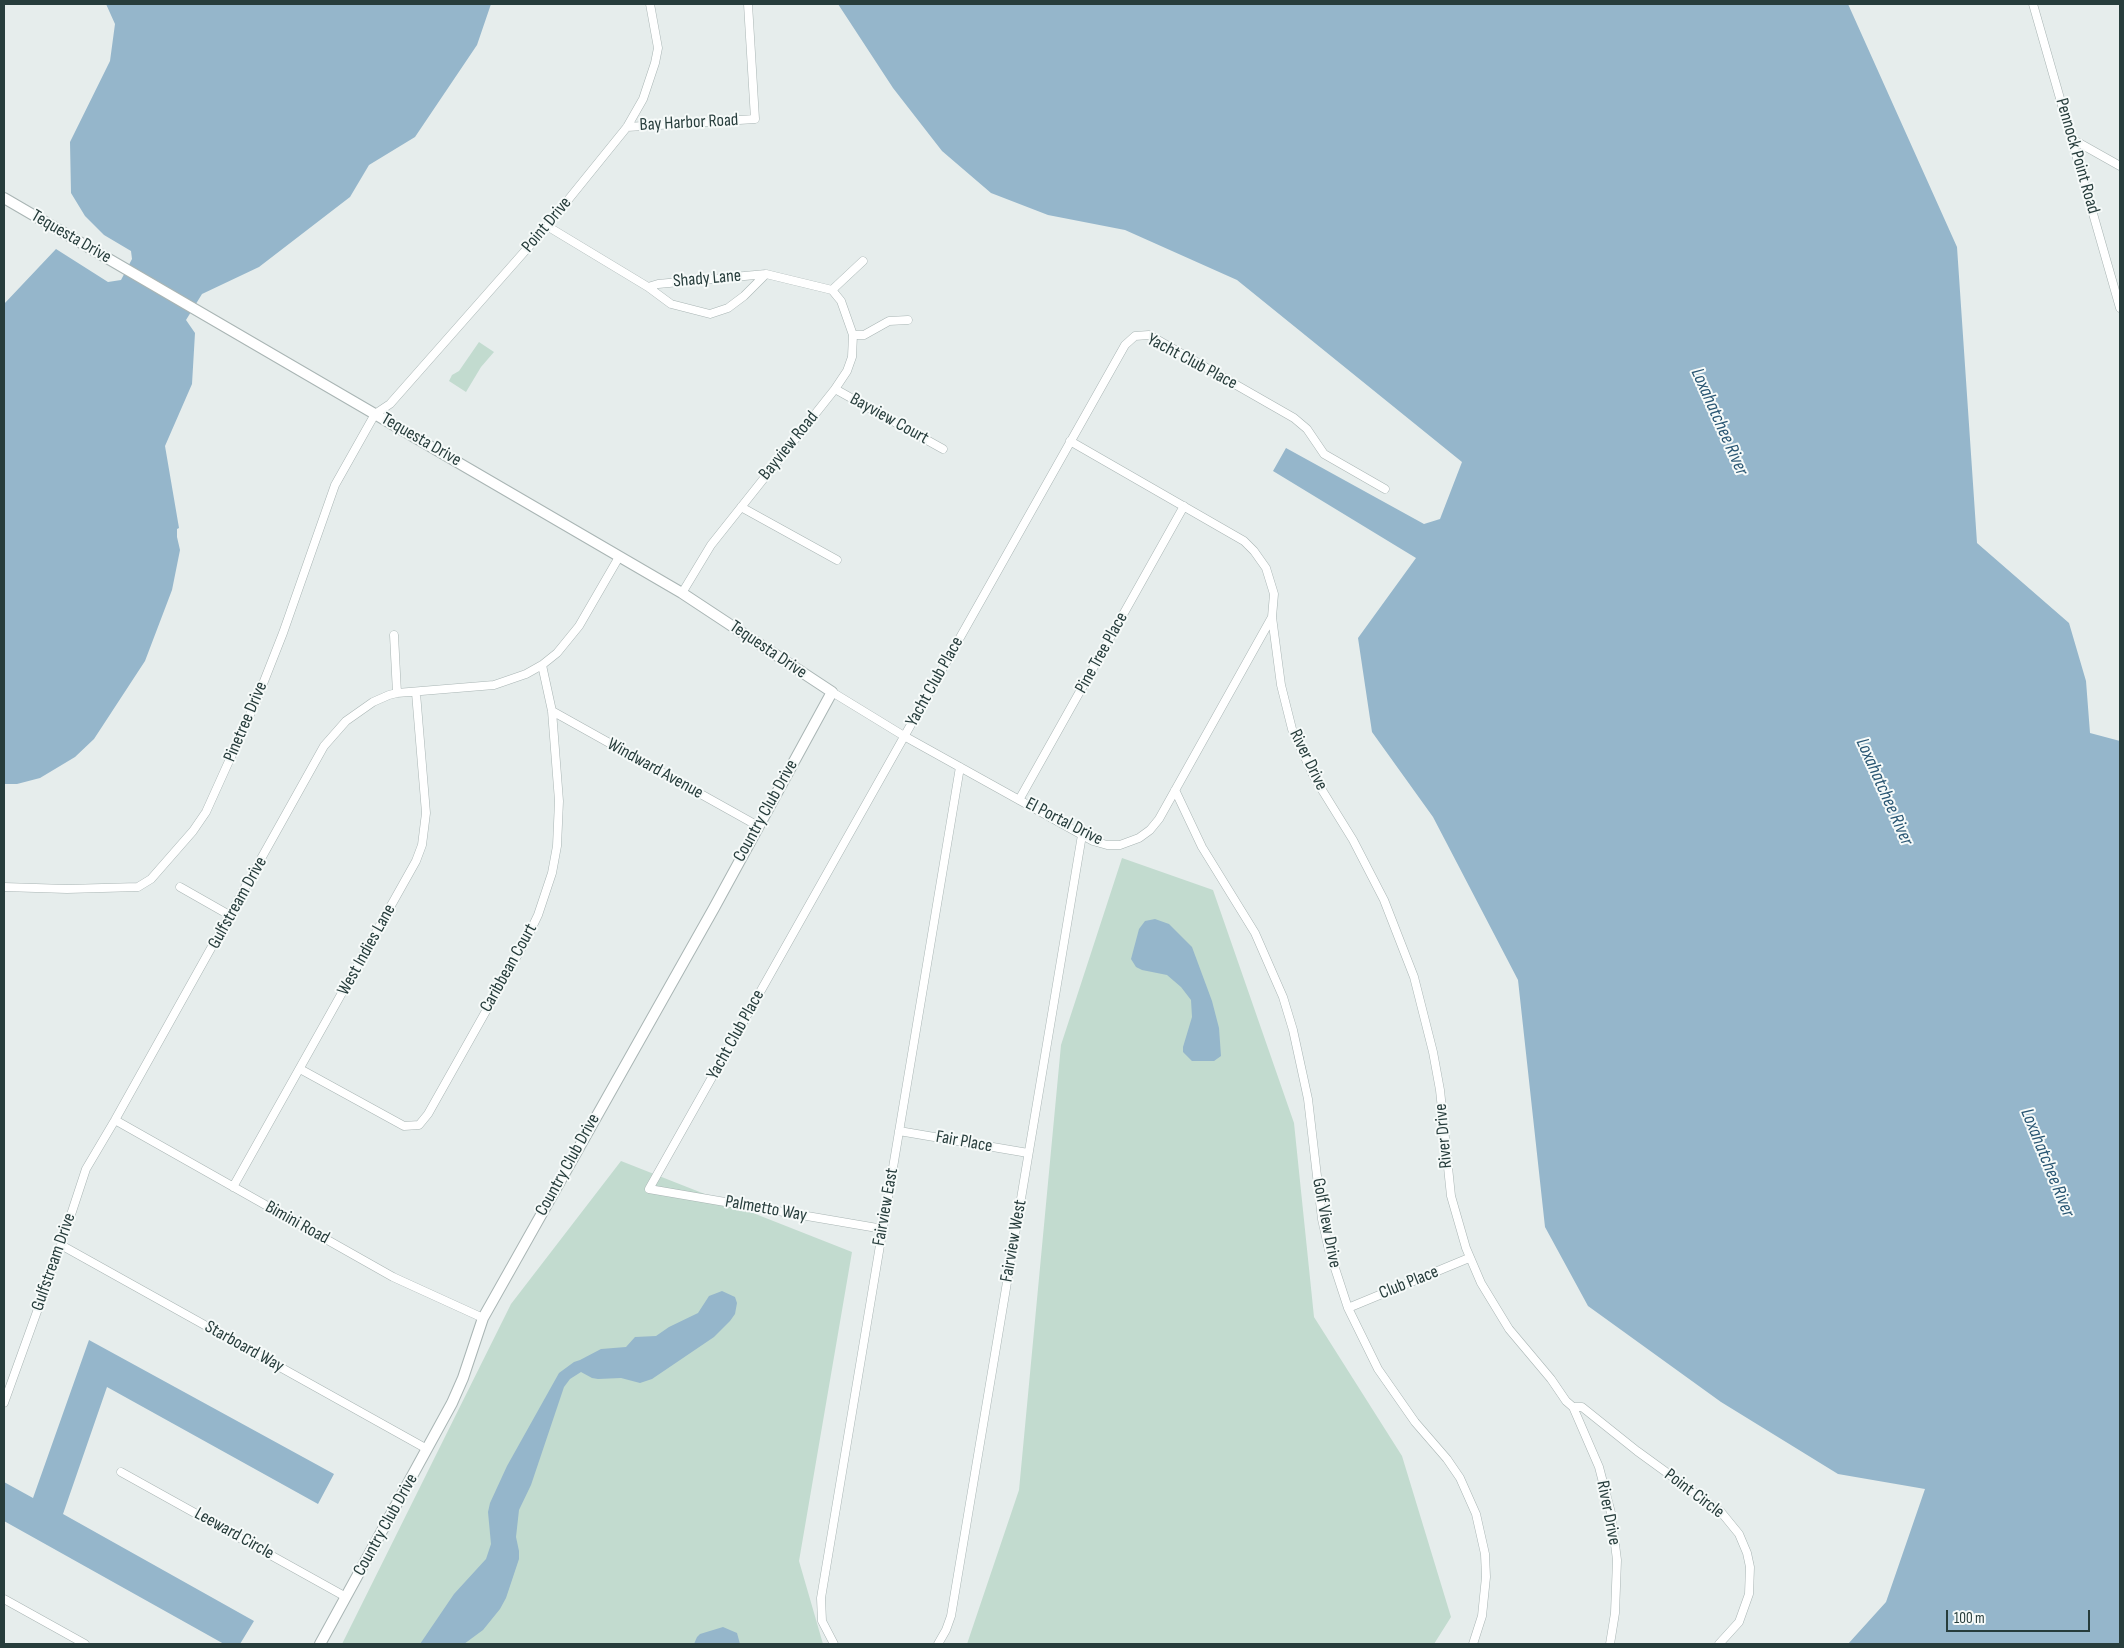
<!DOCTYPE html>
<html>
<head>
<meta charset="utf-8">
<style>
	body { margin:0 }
	#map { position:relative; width:2124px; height:1648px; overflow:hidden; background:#e6edec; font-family:"Sofia Sans Condensed",sans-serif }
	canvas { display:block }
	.frame { position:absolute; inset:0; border:5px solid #273d3c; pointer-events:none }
	.scale { position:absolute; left:1946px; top:1610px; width:144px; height:22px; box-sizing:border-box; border:2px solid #273d3c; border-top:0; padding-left:6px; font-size:15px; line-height:18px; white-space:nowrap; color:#273d3c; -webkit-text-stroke:4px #f6faf9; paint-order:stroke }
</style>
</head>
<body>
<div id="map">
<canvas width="2124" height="1648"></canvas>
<div class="frame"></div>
<div class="scale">100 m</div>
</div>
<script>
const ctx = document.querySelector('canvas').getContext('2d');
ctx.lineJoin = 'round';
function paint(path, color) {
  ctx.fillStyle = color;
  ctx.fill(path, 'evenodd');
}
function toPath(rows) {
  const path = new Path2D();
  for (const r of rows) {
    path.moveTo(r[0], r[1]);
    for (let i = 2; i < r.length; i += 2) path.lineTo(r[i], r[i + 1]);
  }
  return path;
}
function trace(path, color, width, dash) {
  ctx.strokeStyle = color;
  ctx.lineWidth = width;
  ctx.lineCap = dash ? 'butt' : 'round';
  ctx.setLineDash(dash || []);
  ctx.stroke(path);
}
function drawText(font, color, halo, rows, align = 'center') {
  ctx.font = font + ' "Sofia Sans Condensed",sans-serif';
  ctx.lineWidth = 4;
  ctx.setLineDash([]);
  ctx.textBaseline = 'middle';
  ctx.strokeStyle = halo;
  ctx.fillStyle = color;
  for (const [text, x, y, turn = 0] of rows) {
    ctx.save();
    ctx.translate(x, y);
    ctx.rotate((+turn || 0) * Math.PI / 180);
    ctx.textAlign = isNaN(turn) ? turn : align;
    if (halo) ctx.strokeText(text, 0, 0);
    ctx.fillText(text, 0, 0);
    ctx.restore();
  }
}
paint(toPath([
	[479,342,494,352,481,367,466,392,449,381,452,375,459,371],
	[1122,858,1213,890,1294,1123,1314,1317,1402,1456,1451,1617,1434,1644,967,1644,1019,1490,1061,1045],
	[621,1161,852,1252,799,1561,823,1644,342,1644,511,1304]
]), '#c2dbcf');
paint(toPath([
	[106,4,491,4,477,45,415,137,369,165,350,197,259,267,202,294,186,320,195,333,192,384,165,446,179,528,177,529,177,537,180,550,172,590,145,661,94,739,75,757,40,778,17,784,4,784,4,304,56,249,108,282,121,280,132,259,131,251,104,235,85,216,71,193,70,142,110,61,115,24],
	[838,4,1848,4,1957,247,1977,543,2069,623,2086,681,2090,733,2120,741,2120,1644,1848,1644,1886,1602,1925,1489,1838,1474,1721,1402,1588,1306,1545,1227,1518,980,1433,817,1372,732,1358,638,1416,558,1273,471,1286,448,1424,524,1440,519,1462,462,1237,280,1125,230,1048,215,991,193,942,151,893,88],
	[1155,919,1169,924,1192,947,1212,1001,1219,1028,1221,1056,1214,1061,1192,1061,1183,1052,1183,1047,1192,1017,1191,1000,1181,987,1167,975,1142,970,1136,967,1131,959,1139,929,1145,921],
	[722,1291,735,1297,737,1303,735,1314,730,1321,714,1337,652,1379,640,1383,621,1378,598,1379,592,1378,581,1372,570,1379,564,1387,531,1485,519,1510,516,1537,519,1551,519,1559,506,1598,500,1609,483,1630,464,1644,420,1644,454,1594,486,1559,491,1544,488,1512,490,1503,507,1466,559,1373,574,1362,580,1360,601,1349,626,1347,635,1337,656,1336,669,1327,698,1313,709,1296],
	[89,1340,334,1474,318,1504,107,1387,63,1514,254,1621,240,1644,224,1644,4,1521,4,1482,33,1498],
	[723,1627,737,1633,740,1644,694,1644,697,1637,700,1634]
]), '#95b6cb');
const minor = toPath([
	[2033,4,2120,308],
	[627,127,755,119,748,4],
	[2072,139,2120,166],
	[547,226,648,287,658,284,766,274,832,290,863,261],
	[648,287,671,304,710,314,728,308,744,296,766,274],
	[853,335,864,335,889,321,908,320],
	[835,389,943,449],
	[741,507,837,560],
	[682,593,711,545,835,389,847,371,852,357,853,335,841,301,832,290],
	[1272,617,1281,685,1292,729,1314,777,1353,840,1384,900,1414,977,1433,1052,1440,1090,1451,1196,1466,1248,1481,1283,1509,1329,1551,1379,1566,1401,1573,1407,1599,1467,1611,1513,1617,1560,1615,1613,1610,1644],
	[394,635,397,693],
	[832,692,904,736,1093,841,1107,845,1120,845,1139,838,1150,830,1159,819,1272,617,1274,594,1266,568,1254,551,1244,541,1070,441],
	[552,711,758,826],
	[1175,790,1202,847,1255,933,1283,997,1293,1030,1308,1099,1322,1219,1329,1250,1348,1308,1378,1369,1415,1422,1447,1459,1460,1478,1476,1514,1485,1554,1486,1577,1482,1616,1473,1644],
	[1019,800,1184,506],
	[4,887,67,889,138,887,151,879,193,831,206,812,257,699,283,633,335,485,375,414,390,404,547,226,627,127,643,99,655,63,658,48,650,4],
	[180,887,231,916],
	[300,1069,404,1126,419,1125,428,1114,526,940,538,915,552,873,557,846,559,801,552,711,542,665],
	[115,1120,393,1277,483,1318],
	[899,1131,1028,1153],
	[233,1187,416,861,422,845,426,813,416,693],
	[883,1229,649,1189,1125,345,1135,336,1149,335,1294,418,1307,429,1324,454,1385,489],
	[61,1245,427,1449],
	[1348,1308,1469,1258],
	[4,1403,61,1245,86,1169,115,1120,324,746,346,721,373,702,389,695,397,693,494,685,526,674,542,665,557,653,579,626,619,557],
	[1573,1407,1582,1407,1637,1451,1721,1512,1739,1534,1747,1553,1750,1567,1749,1594,1739,1622,1719,1644],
	[121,1472,346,1597],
	[4,1599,85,1644],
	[834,1644,822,1621,821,1598,960,767],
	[938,1644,946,1630,951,1616,1082,835]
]);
const tertiary = toPath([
	[4,198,682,593,832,692,714,908,483,1318,463,1378,452,1403,320,1644]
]);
trace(minor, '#a9b5b4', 9);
trace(tertiary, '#a9b5b4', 12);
trace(minor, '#fff', 8);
trace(tertiary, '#fff', 10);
drawText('18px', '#273d3c', '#f6faf9', [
	["Bay Harbor Road",689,123,-3],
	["Pennock Point Road",2077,156,74],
	["Point Drive",547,225,-50],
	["Tequesta Drive",71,237,30],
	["Shady Lane",707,279,-5],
	["Yacht Club Place",1192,362,28],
	["Bayview Court",889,419,29],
	["Tequesta Drive",421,440,30],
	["Bayview Road",789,446,-51],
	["Tequesta Drive",768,650,34],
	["Pine Tree Place",1102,653,-61],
	["Yacht Club Place",935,682,-61],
	["Pinetree Drive",246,722,-67],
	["River Drive",1308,760,64],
	["Windward Avenue",655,769,29],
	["Country Club Drive",766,811,-61],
	["El Portal Drive",1064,822,27],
	["Gulfstream Drive",238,903,-61],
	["West Indies Lane",367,950,-61],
	["Caribbean Court",509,968,-61],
	["Yacht Club Place",736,1035,-61],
	["River Drive",1444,1136,-95],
	["Fair Place",964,1142,10],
	["Country Club Drive",568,1165,-61],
	["Fairview East",886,1207,-80],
	["Palmetto Way",766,1209,10],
	["Bimini Road",297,1223,29],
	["Golf View Drive",1326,1223,79],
	["Fairview West",1014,1241,-80],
	["Gulfstream Drive",54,1262,-71],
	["Club Place",1409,1283,-22],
	["Starboard Way",244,1347,29],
	["Point Circle",1694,1494,37],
	["River Drive",1608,1513,79],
	["Country Club Drive",386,1525,-61],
	["Leeward Circle",234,1534,29]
]);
drawText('italic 19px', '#285572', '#f6faf9', [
	["Loxahatchee River",1719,422,66],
	["Loxahatchee River",1884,792,66],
	["Loxahatchee River",2047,1163,68]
]);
</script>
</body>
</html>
